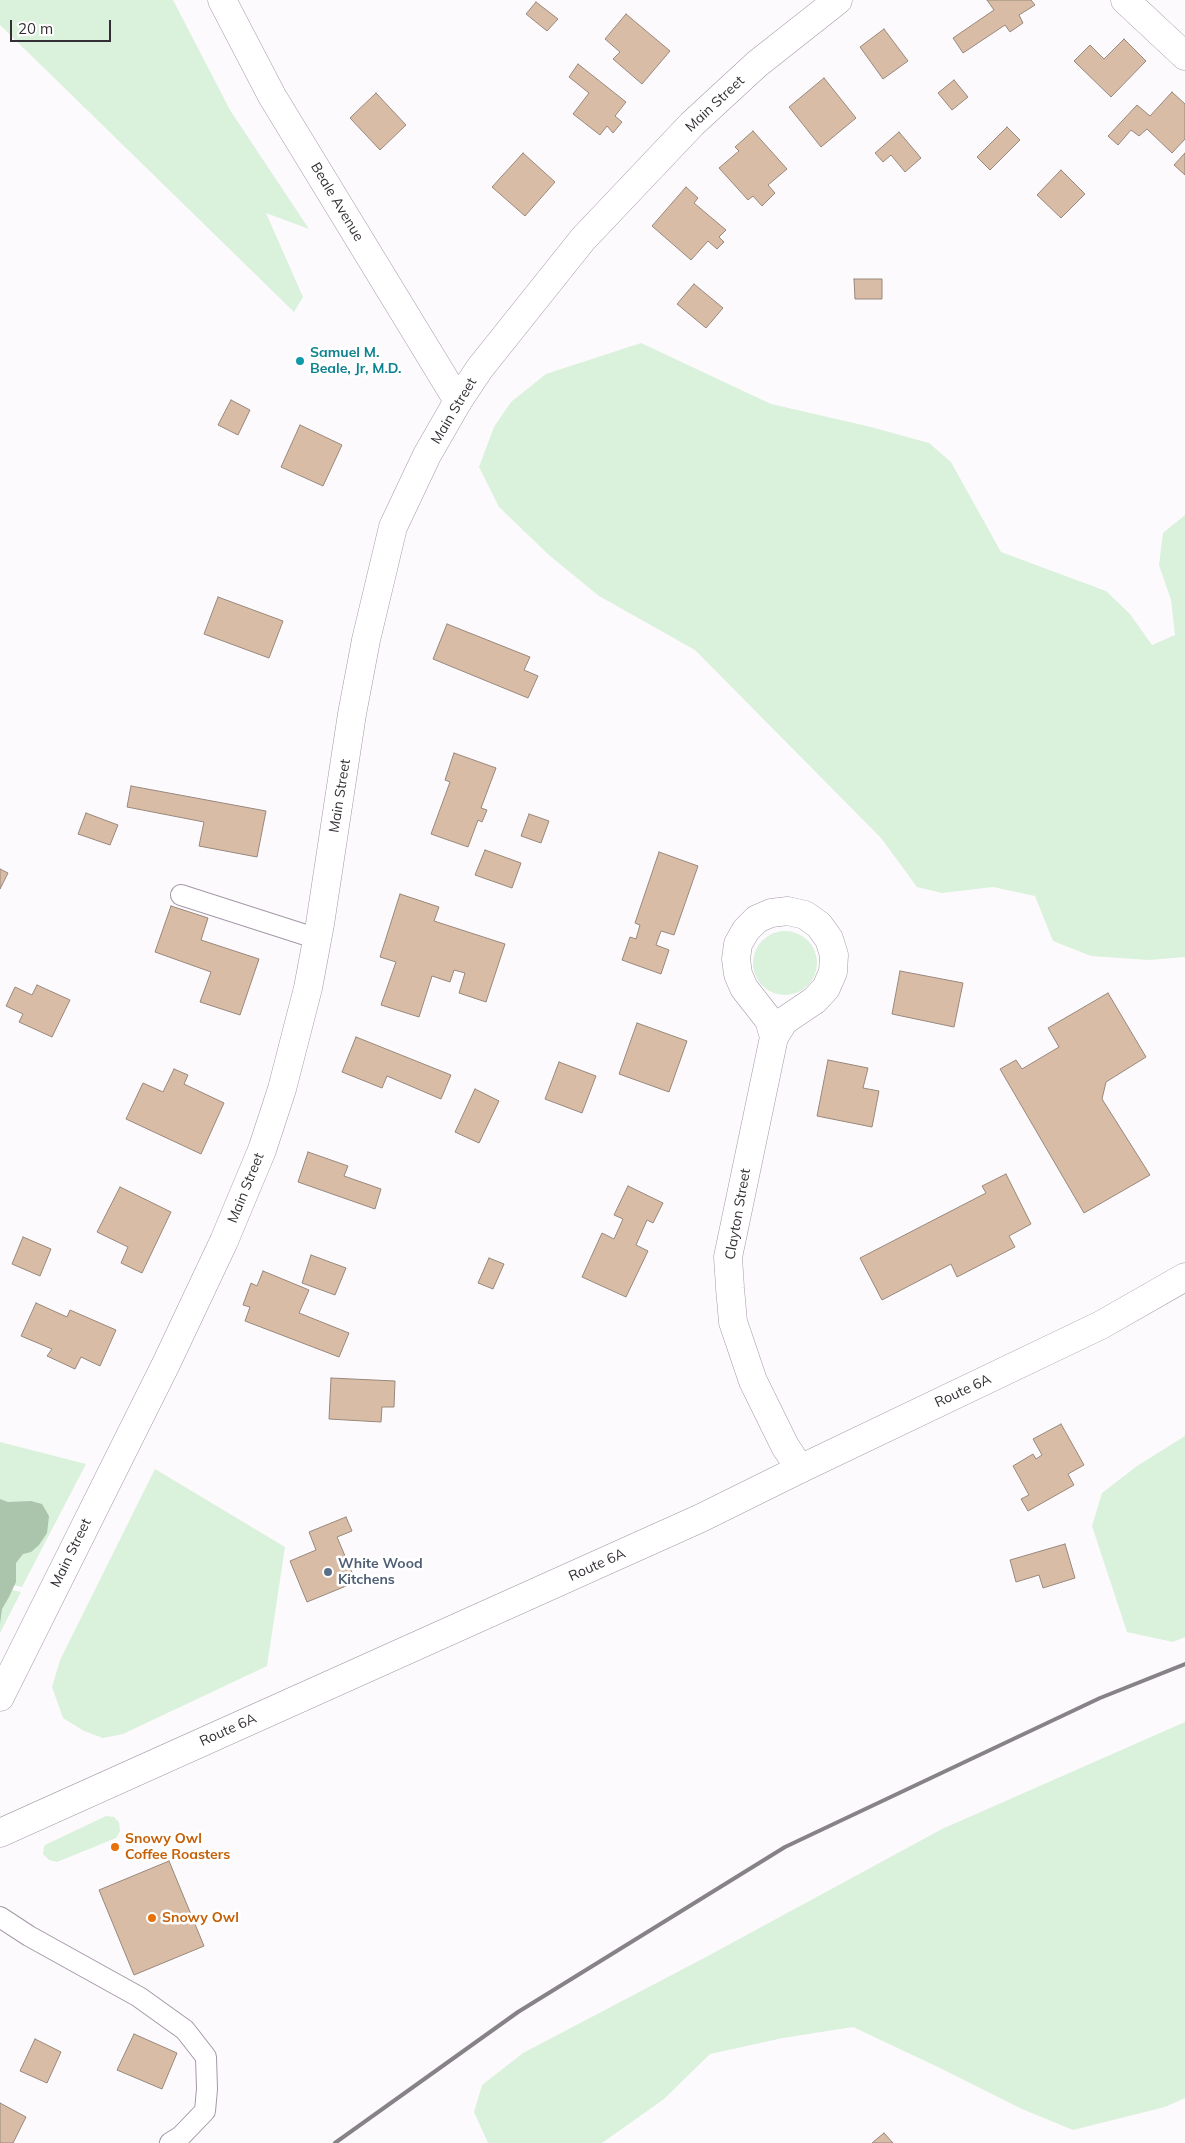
<!DOCTYPE html>
<html>
<head>
<meta charset="utf-8">
<style>
	body { margin:0 }
	#map { position:relative; width:1185px; height:2143px; overflow:hidden; background:#fdfafe; font-family:Mulish,sans-serif }
	canvas { display:block }
	.scale { position:absolute; left:10px; top:20px; width:101px; height:22px; box-sizing:border-box; border:2px solid #342f35; border-top:0; padding-left:6px; font-size:15px; line-height:18px; white-space:nowrap; color:#342f35; -webkit-text-stroke:4px #fff; paint-order:stroke }
</style>
</head>
<body>
<div id="map">
<canvas width="1185" height="2143"></canvas>
<div class="scale">20 m</div>
</div>
<script>
const ctx = document.querySelector('canvas').getContext('2d');
ctx.lineJoin = 'round';
function paint(path, color) {
  ctx.fillStyle = color;
  ctx.fill(path, 'evenodd');
}
function toPath(rows) {
  const path = new Path2D();
  for (const r of rows) {
    if (r.length === 3) {
      path.moveTo(r[0] + r[2], r[1]);
      path.arc(r[0], r[1], r[2], 0, 2 * Math.PI);
      continue;
    }
    path.moveTo(r[0], r[1]);
    for (let i = 2; i < r.length; i += 2) path.lineTo(r[i], r[i + 1]);
  }
  return path;
}
function trace(path, color, width, dash) {
  ctx.strokeStyle = color;
  ctx.lineWidth = width;
  ctx.lineCap = dash ? 'butt' : 'round';
  ctx.setLineDash(dash || []);
  ctx.stroke(path);
}
function drawText(font, color, halo, rows, align = 'center') {
  ctx.font = font + ' Mulish,sans-serif';
  ctx.lineWidth = 5;
  ctx.setLineDash([]);
  ctx.textBaseline = 'middle';
  ctx.strokeStyle = halo;
  ctx.fillStyle = color;
  for (const [text, x, y, turn = 0] of rows) {
    ctx.save();
    ctx.translate(x, y);
    ctx.rotate((+turn || 0) * Math.PI / 180);
    ctx.textAlign = isNaN(turn) ? turn : align;
    if (halo) ctx.strokeText(text, 0, 0);
    ctx.fillText(text, 0, 0);
    ctx.restore();
  }
}
paint(toPath([
	[0,0,173,0,230,110,309,229,266,213,303,297,294,312,0,25],
	[641,343,771,404,871,427,929,443,951,462,1001,552,1106,591,1130,614,1152,645,1175,635,1171,600,1159,565,1163,533,1185,515,1185,957,1149,960,1091,956,1053,941,1035,896,993,887,942,893,917,887,881,838,695,650,599,596,550,556,499,507,479,467,494,427,511,402,546,374],
	[785,963,32],
	[1185,1436,1185,1637,1173,1642,1127,1632,1092,1526,1102,1493,1137,1466],
	[0,1442,86,1464,22,1587,0,1582],
	[155,1469,285,1547,267,1666,123,1734,103,1738,84,1731,63,1718,52,1687,60,1660],
	[0,1587,21,1592,0,1633],
	[1185,1722,1185,2098,1165,2107,1073,2130,1022,2109,940,2068,853,2027,783,2038,710,2054,664,2099,602,2143,488,2143,474,2112,482,2085,523,2053,706,1957,942,1829],
	[106,1816,114,1817,119,1822,120,1831,116,1838,57,1862,49,1860,43,1854,44,1846,47,1844]
]), '#daf1db');
paint(toPath([
	[0,1499,8,1502,31,1501,42,1504,49,1516,47,1533,39,1545,31,1552,23,1554,16,1563,16,1582,9,1597,2,1609,0,1624]
]), '#abc5ac');
const building = toPath([
	[987,0,1031,0,1035,5,1019,15,1023,23,1010,32,1005,25,963,53,953,38,994,10,987,0],
	[536,2,558,19,547,31,526,14,536,2],
	[626,14,670,51,642,84,613,59,620,52,605,39,626,14],
	[884,29,908,61,883,79,860,47,884,29],
	[1124,39,1146,61,1111,97,1074,61,1090,45,1104,59,1124,39],
	[578,64,626,102,615,116,622,122,613,133,607,126,600,135,573,114,589,93,569,77,578,64],
	[824,78,856,118,821,147,789,107,824,78],
	[954,80,968,97,952,110,938,93,954,80],
	[1172,92,1185,104,1185,139,1172,153,1147,129,1139,136,1131,130,1118,145,1108,136,1137,105,1150,116,1172,92],
	[376,93,406,125,380,150,350,118,376,93],
	[1007,127,1020,140,990,170,977,157,1007,127],
	[753,131,787,169,768,185,775,193,762,206,753,196,748,200,719,168,739,151,735,147,753,131],
	[899,132,921,158,905,172,891,155,883,162,875,153,899,132],
	[523,153,555,182,525,216,492,187,523,153],
	[1185,153,1185,175,1174,165,1185,153],
	[1061,170,1085,194,1061,218,1037,195,1061,170],
	[686,187,698,198,694,203,726,230,719,237,724,242,717,249,708,241,691,260,652,226,686,187],
	[854,279,882,279,882,299,855,299,854,279],
	[694,284,723,308,706,328,677,304,694,284],
	[231,400,250,410,238,435,218,425,231,400],
	[300,425,342,445,323,486,281,467,300,425],
	[218,597,283,621,269,658,204,634,218,597],
	[447,624,530,657,524,670,538,676,528,698,433,659,447,624],
	[454,753,496,768,481,808,487,810,482,822,478,820,468,847,431,834,450,782,445,780,454,753],
	[131,786,266,811,257,857,199,846,204,822,127,807,131,786],
	[86,813,118,825,110,845,78,834,86,813],
	[529,814,549,821,541,843,521,836,529,814],
	[485,850,521,863,512,888,475,875,485,850],
	[659,852,698,866,674,935,661,931,656,945,669,950,661,974,622,960,630,937,636,939,640,925,635,923,659,852],
	[0,869,8,873,0,889,0,869],
	[400,894,439,907,434,921,505,944,486,1002,459,993,465,973,454,970,450,982,432,976,419,1017,381,1005,396,962,380,957,400,894],
	[171,906,208,918,201,940,259,959,240,1015,200,1002,211,972,155,952,171,906],
	[900,971,963,983,954,1027,892,1014,900,971],
	[37,985,70,1000,52,1037,19,1022,23,1014,6,1006,15,987,32,995,37,985],
	[1108,993,1146,1057,1106,1082,1102,1099,1150,1175,1084,1213,1000,1069,1016,1060,1022,1069,1059,1047,1048,1028,1108,993],
	[637,1023,687,1041,669,1092,619,1074,637,1023],
	[356,1037,451,1075,441,1099,387,1076,382,1088,342,1072,356,1037],
	[828,1060,868,1068,863,1088,879,1091,872,1127,817,1116,828,1060],
	[559,1062,596,1076,582,1113,545,1099,559,1062],
	[174,1069,188,1075,184,1084,224,1103,201,1154,126,1119,143,1083,163,1092,174,1069],
	[475,1089,499,1101,479,1143,455,1132,475,1089],
	[308,1152,348,1166,344,1176,381,1189,375,1209,298,1182,308,1152],
	[1006,1174,1031,1224,1009,1236,1015,1247,957,1277,951,1264,882,1300,860,1258,986,1193,982,1186,1006,1174],
	[628,1186,663,1203,653,1223,647,1220,636,1245,648,1251,626,1297,582,1277,602,1233,614,1239,623,1219,614,1215,628,1186],
	[120,1187,171,1212,142,1273,121,1263,128,1247,97,1232,120,1187],
	[23,1237,51,1249,40,1276,12,1264,23,1237],
	[311,1255,346,1268,335,1295,302,1283,311,1255],
	[489,1258,504,1264,493,1289,478,1283,489,1258],
	[263,1271,309,1290,299,1313,349,1333,339,1357,245,1321,250,1307,243,1305,251,1283,257,1286,263,1271],
	[36,1303,67,1317,70,1310,116,1330,100,1366,81,1357,75,1369,47,1356,52,1349,21,1336,36,1303],
	[331,1378,395,1381,394,1407,382,1407,381,1422,329,1419,331,1378],
	[1061,1424,1084,1465,1068,1474,1074,1485,1028,1511,1021,1499,1029,1495,1013,1466,1033,1454,1036,1459,1042,1455,1033,1439,1061,1424],
	[346,1517,352,1531,337,1537,356,1582,307,1602,290,1561,316,1550,309,1532,346,1517],
	[1065,1544,1075,1578,1043,1588,1039,1575,1016,1582,1010,1560,1065,1544],
	[169,1861,204,1946,134,1975,99,1890,169,1861],
	[134,2034,177,2053,162,2089,117,2070,134,2034],
	[35,2039,61,2052,47,2083,20,2071,35,2039],
	[0,2103,26,2117,13,2143,0,2143,0,2103],
	[884,2133,893,2143,872,2143,884,2133]
]);
paint(building, '#d9bca6');
trace(building, '#98887b', 1);
const lane = toPath([
	[181,895,318,939],
	[0,1917,29,1936,139,1997,185,2030,206,2057,207,2089,205,2111,181,2136,170,2143]
]);
const street = toPath([
	[1125,0,1185,56],
	[458,401,480,368,583,239,692,124,757,64,838,0],
	[788,911,805,915,819,925,829,939,834,955,833,972,826,988,815,1000,784,1021,774,1037,769,1020,744,988,738,974,736,959,738,944,746,930,757,919,771,913,788,911],
	[774,1037,728,1257,730,1288,733,1322,753,1381,785,1446,800,1469]
]);
const secondary = toPath([
	[0,1697,166,1364,224,1241,262,1150,282,1089,308,988,320,924,352,714,366,640,393,527,427,455,458,401,272,96,222,0],
	[0,1833,701,1518,800,1469,1101,1325,1185,1277]
]);
trace(lane, '#a598a8', 22);
trace(street, '#a598a8', 29);
trace(secondary, '#a598a8', 29);
trace(lane, '#fff', 20);
trace(street, '#fff', 28);
trace(secondary, '#fff', 28);
trace(toPath([
	[335,2143,518,2012,785,1847,1100,1698,1185,1664]
]), '#868287', 4);
for (const [x, y, r, color] of [
	[300,361,5,"#0f9aa8"],
	[328,1572,5,"#5c6f8a"],
	[115,1847,5,"#e8710a"],
	[152,1918,5,"#e8710a"]
]) {
  const dot = new Path2D();
  dot.arc(x, y, r, 0, 2 * Math.PI);
  ctx.fillStyle = color;
  ctx.fill(dot);
  trace(dot, '#fff', 2);
}
drawText('14px', '#342f35', '#fff', [
	["Main Street",715,104,-43],
	["Beale Avenue",337,202,59],
	["Main Street",454,411,-59],
	["Main Street",340,796,-81],
	["Main Street",246,1188,-68],
	["Clayton Street",738,1214,-80],
	["Route 6A",963,1391,-25],
	["Main Street",71,1553,-64],
	["Route 6A",597,1565,-24],
	["Route 6A",228,1730,-24]
]);
drawText('bold 14px', '#0d838f', '#fff', [
	["Samuel M.",310,353],
	["Beale, Jr, M.D.",310,369]
], 'left');
drawText('bold 14px', '#4e5e75', '#fff', [
	["White Wood",338,1564],
	["Kitchens",338,1580]
], 'left');
drawText('bold 14px', '#c56008', '#fff', [
	["Snowy Owl",125,1839],
	["Coffee Roasters",125,1855],
	["Snowy Owl",162,1918]
], 'left');
</script>
</body>
</html>
